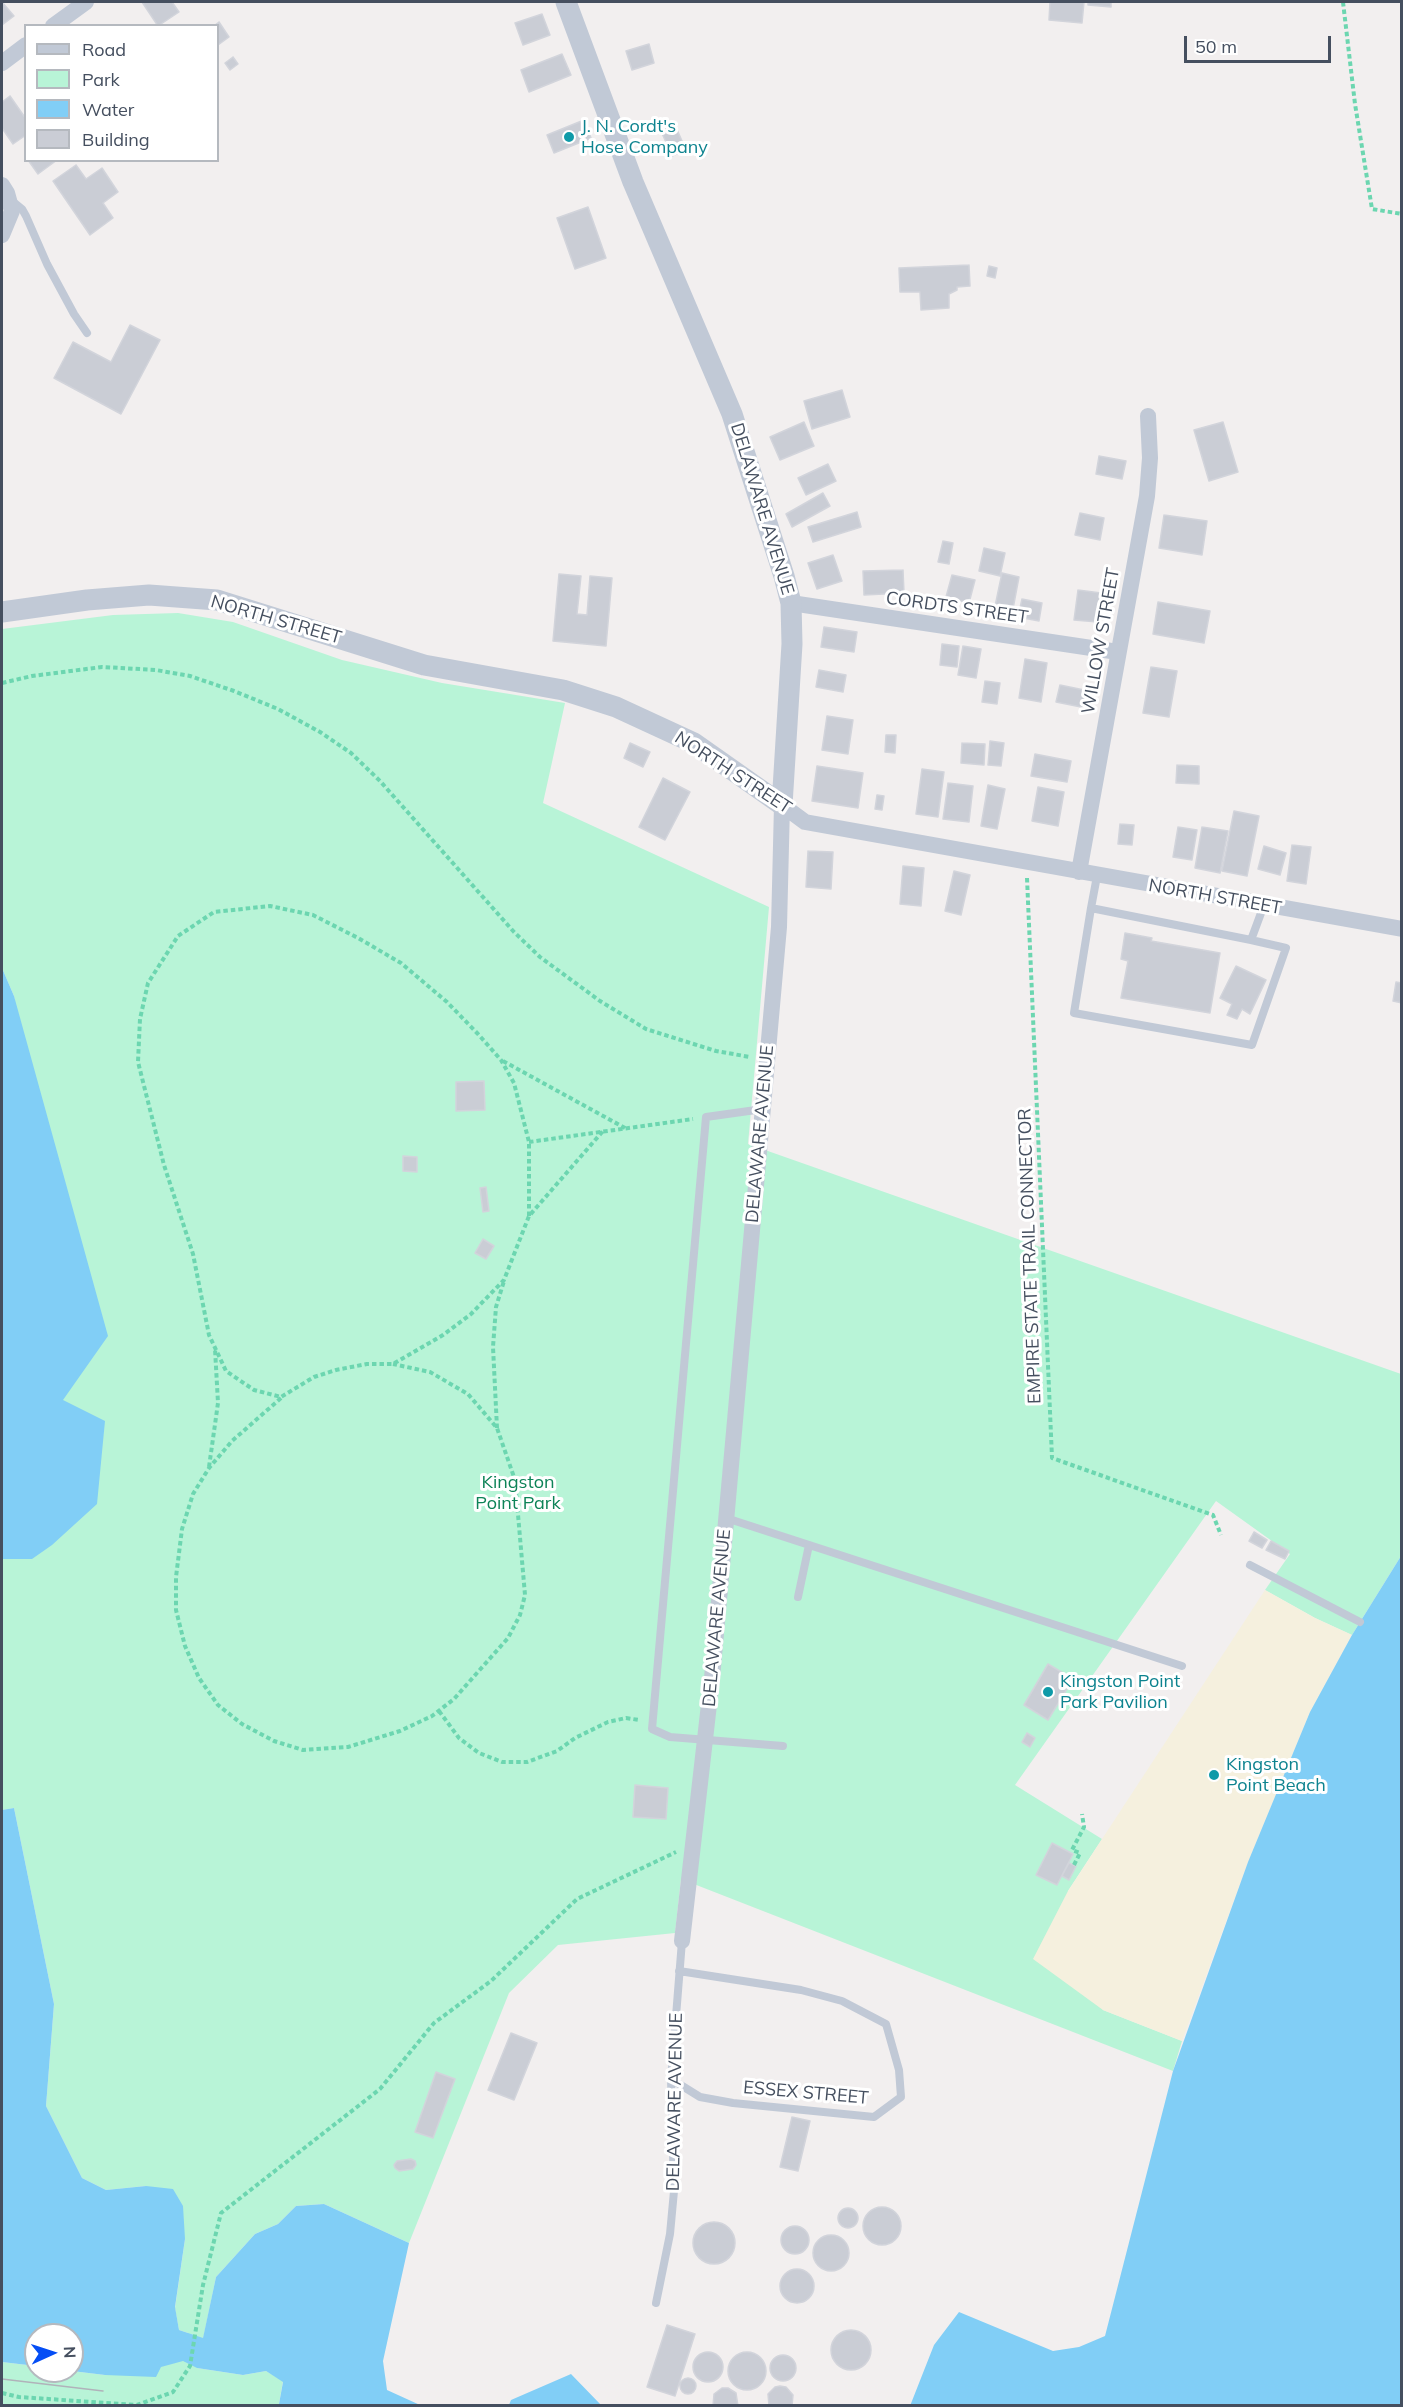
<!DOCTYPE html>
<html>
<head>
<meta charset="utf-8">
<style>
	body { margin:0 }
	#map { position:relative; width:1403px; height:2407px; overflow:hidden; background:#f2efef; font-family:Mulish,sans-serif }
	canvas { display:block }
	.frame { position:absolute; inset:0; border:3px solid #454f5f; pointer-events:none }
	.legend { position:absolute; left:24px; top:24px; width:195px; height:138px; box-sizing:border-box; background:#fff; border:2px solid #b5b9bf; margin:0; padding:8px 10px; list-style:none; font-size:18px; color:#454f5f }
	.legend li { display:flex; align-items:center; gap:12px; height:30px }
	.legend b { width:30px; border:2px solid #b5b9bf }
	.north { position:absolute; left:24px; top:2323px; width:60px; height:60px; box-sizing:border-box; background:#fff; border:2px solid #b5b9bf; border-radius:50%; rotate:87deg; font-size:16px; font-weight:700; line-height:24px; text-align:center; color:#454f5f }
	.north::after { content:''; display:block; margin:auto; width:21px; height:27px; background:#054ef5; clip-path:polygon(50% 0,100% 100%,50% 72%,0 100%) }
	.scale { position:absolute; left:1184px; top:36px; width:147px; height:27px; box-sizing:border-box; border:3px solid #454f5f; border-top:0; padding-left:8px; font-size:18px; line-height:21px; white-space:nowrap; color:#454f5f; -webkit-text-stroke:4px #fff; paint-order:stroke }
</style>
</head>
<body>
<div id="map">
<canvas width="1403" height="2407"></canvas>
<div class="frame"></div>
<ul class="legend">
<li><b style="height:8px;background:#c1c9d6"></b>Road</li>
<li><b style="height:16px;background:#b8f4d7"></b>Park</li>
<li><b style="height:16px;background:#81cef6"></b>Water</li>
<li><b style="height:16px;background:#cacdd5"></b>Building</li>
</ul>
<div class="north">N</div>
<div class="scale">50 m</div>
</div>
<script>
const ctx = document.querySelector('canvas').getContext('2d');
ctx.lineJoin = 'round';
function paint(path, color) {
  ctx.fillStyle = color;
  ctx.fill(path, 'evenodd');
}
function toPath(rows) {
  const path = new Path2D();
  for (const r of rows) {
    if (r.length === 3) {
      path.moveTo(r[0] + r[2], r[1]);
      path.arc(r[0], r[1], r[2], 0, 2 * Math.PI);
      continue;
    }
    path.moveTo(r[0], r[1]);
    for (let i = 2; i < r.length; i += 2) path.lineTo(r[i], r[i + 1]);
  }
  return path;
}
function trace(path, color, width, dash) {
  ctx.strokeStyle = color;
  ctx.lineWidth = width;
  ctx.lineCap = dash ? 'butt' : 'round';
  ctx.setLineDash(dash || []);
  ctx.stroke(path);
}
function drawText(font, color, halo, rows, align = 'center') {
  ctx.font = font + ' Mulish,sans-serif';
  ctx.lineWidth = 6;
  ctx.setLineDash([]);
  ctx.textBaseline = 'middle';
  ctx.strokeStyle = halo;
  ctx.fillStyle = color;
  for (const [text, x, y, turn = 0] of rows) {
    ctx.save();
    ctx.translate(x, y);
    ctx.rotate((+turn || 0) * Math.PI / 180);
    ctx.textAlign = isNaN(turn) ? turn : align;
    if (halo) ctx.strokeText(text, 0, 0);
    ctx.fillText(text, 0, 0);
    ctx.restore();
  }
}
paint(toPath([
	[178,613,233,622,342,660,442,683,565,703,543,803,769,907,748,1144,1401,1374,1401,1556,1352,1635,1315,1618,1265,1590,1290,1554,1216,1501,1015,1785,1102,1839,1068,1891,1103,2010,1182,2041,1173,2071,681,1879,675,1933,558,1945,509,1993,409,2243,324,2204,296,2206,278,2224,255,2234,216,2277,197,2368,243,2375,266,2371,283,2381,279,2404,2,2405,2,2362,36,2366,36,2371,72,2371,105,2375,160,2367,188,2333,179,2330,175,2308,185,2239,146,2186,106,2190,82,2178,46,2106,54,2004,14,1808,2,1810,2,1559,32,1559,62,1400,14,996,2,968,2,629,113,615]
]), '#b8f4d7');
paint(toPath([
	[1265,1590,1315,1618,1352,1635,1310,1712,1248,1862,1182,2041,1103,2010,1033,1959,1068,1891]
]), '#f5f0de');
paint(toPath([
	[2,968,14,996,108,1336,63,1400,105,1421,97,1504,52,1545,32,1559,2,1559],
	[1401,1556,1401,2405,910,2406,934,2345,959,2312,1053,2351,1079,2347,1105,2336,1173,2071,1248,1862,1310,1712,1352,1635],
	[14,1808,54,2004,46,2106,82,2178,106,2190,146,2186,173,2189,183,2206,185,2239,175,2307,179,2330,203,2338,216,2277,255,2234,278,2224,296,2206,324,2204,409,2243,383,2361,387,2390,420,2405,272,2405,279,2404,283,2382,266,2371,243,2375,197,2368,183,2361,161,2367,156,2377,105,2375,72,2371,72,2335,36,2335,36,2366,2,2362,2,1810],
	[571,2374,601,2405,509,2405,511,2400]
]), '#81cef6');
const building = toPath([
	[2,2,14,16,2,25,2,2],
	[142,2,172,2,179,12,158,26,142,2],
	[1050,2,1084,2,1082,23,1049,20,1050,2],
	[1088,2,1111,2,1111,7,1088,5,1088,2],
	[542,14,550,35,523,45,515,23,542,14],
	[219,22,229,37,218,45,218,26,214,26,219,22],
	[649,44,654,63,632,70,626,51,649,44],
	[562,54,571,75,529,92,521,70,562,54],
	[233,57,238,64,230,70,225,63,233,57],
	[10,96,26,119,26,135,13,144,2,128,2,102,10,96],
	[584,120,591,138,554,153,547,135,584,120],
	[675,125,686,150,672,156,661,131,675,125],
	[28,160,57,160,38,174,28,160],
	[76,165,86,179,102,168,118,192,103,203,113,218,90,235,53,181,76,165],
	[588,207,606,258,575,269,557,218,588,207],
	[969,265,970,286,957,287,957,290,949,294,949,308,921,310,920,292,900,292,899,268,969,265],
	[989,266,997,268,995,278,987,276,989,266],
	[130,325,160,340,121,414,54,378,73,342,111,362,130,325],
	[842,390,850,417,812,429,804,401,842,390],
	[804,422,814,446,780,460,770,437,804,422],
	[1223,422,1238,472,1209,481,1194,430,1223,422],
	[1099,456,1126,461,1122,479,1096,474,1099,456],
	[828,464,836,481,806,495,798,478,828,464],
	[823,493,830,506,792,527,786,514,823,493],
	[857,512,861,527,813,542,808,527,857,512],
	[1080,513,1104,518,1100,540,1075,535,1080,513],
	[1164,515,1207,521,1202,555,1159,548,1164,515],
	[943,541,953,543,949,564,938,562,943,541],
	[984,548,1005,553,1000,576,979,571,984,548],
	[833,555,842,581,817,589,808,563,833,555],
	[903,570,904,593,864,595,863,571,903,570],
	[1002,573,1019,577,1012,614,994,611,1002,573],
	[559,574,581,576,577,614,587,615,590,576,612,578,606,646,553,641,559,574],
	[952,575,975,580,969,603,946,597,952,575],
	[1078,590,1101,593,1098,622,1074,620,1078,590],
	[1022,599,1042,603,1039,621,1018,617,1022,599],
	[1158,602,1210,611,1204,643,1153,634,1158,602],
	[824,627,857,632,854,652,821,647,824,627],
	[942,644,959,646,957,667,940,665,942,644],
	[963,646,981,649,976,678,958,675,963,646],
	[1025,659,1047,663,1041,702,1019,698,1025,659],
	[1151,667,1177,671,1169,717,1143,713,1151,667],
	[819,670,846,675,843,692,816,687,819,670],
	[985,681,1000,683,997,704,982,702,985,681],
	[1060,685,1089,691,1086,708,1056,702,1060,685],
	[827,716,853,720,848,754,822,750,827,716],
	[886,735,896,735,895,753,885,752,886,735],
	[990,741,1004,743,1001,766,988,765,990,741],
	[630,743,650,752,643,767,624,758,630,743],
	[962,743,985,744,984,765,961,763,962,743],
	[1035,754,1071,761,1067,782,1031,776,1035,754],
	[1177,765,1199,766,1199,784,1176,783,1177,765],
	[817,766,863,773,858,808,812,801,817,766],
	[922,769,944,772,938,817,916,814,922,769],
	[663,778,690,792,665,840,639,827,663,778],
	[948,783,973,786,969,822,943,819,948,783],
	[988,785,1005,789,997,829,981,826,988,785],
	[1038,787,1064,792,1058,826,1032,821,1038,787],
	[877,795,884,796,882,810,875,809,877,795],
	[1234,811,1259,816,1247,876,1222,871,1234,811],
	[1120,824,1134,825,1132,845,1118,844,1120,824],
	[1178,827,1197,830,1192,860,1173,857,1178,827],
	[1202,827,1228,831,1220,873,1195,868,1202,827],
	[1292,845,1311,847,1306,884,1287,881,1292,845],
	[1264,846,1286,853,1280,875,1258,869,1264,846],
	[808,851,833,852,831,889,806,887,808,851],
	[903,866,924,868,921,906,900,904,903,866],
	[954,871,970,875,961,915,945,911,954,871],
	[1125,933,1152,938,1151,941,1220,953,1210,1013,1121,998,1128,961,1121,959,1125,933],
	[1236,966,1266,980,1250,1014,1242,1009,1237,1019,1227,1015,1232,1004,1220,998,1236,966],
	[1396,982,1402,983,1402,1003,1393,1001,1396,982],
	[484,1081,485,1110,456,1111,456,1082,484,1081],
	[403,1156,417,1157,417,1172,403,1171,403,1156],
	[486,1187,489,1211,483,1212,480,1188,486,1187],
	[483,1239,494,1246,486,1259,475,1253,483,1239],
	[1254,1532,1267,1540,1262,1548,1249,1541,1254,1532],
	[1271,1541,1289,1551,1285,1559,1266,1550,1271,1541],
	[1048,1664,1073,1679,1048,1720,1024,1705,1048,1664],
	[1027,1733,1035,1738,1030,1747,1022,1742,1027,1733],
	[635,1785,668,1788,666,1819,633,1817,635,1785],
	[1052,1843,1073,1854,1057,1885,1036,1875,1052,1843],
	[1069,1863,1076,1866,1069,1880,1062,1876,1069,1863],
	[511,2033,537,2043,514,2100,488,2090,511,2033],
	[436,2072,455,2079,433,2138,415,2132,436,2072],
	[792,2117,810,2121,798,2171,780,2167,792,2117],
	[411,2159,415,2161,416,2165,413,2169,399,2171,395,2168,394,2165,397,2161,411,2159],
	[882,2226,19],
	[848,2218,10],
	[714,2243,21],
	[795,2240,14],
	[831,2253,18],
	[797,2286,17],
	[667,2325,695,2334,675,2396,647,2387,667,2325],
	[851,2350,20],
	[708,2367,15],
	[747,2371,19],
	[783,2368,13],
	[688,2386,8],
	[780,2386,786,2387,793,2395,792,2406,769,2406,768,2394,775,2387,780,2386],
	[722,2388,728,2388,736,2393,738,2406,713,2406,714,2394,722,2388]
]);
paint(building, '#cacdd5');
trace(building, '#d2d4db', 1.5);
trace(toPath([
	[1343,2,1355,104,1372,209,1402,214],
	[2,683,32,676,102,667,156,670,190,676,234,691,278,709,320,732,351,753,380,781,514,932,540,957,600,1001,646,1029,716,1051,750,1057],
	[1027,878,1052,1458,1213,1515,1221,1535],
	[503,1061,625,1128],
	[529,1142,693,1119],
	[529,1216,529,1142,514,1083,501,1060,478,1034,447,1002,401,963,358,938,313,915,270,906,214,912,178,936,148,983,140,1019,138,1062,164,1165,193,1254,209,1335,226,1371,254,1390,281,1397,314,1377,336,1370,367,1364,393,1364,443,1335,471,1314,504,1280,529,1216,603,1131],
	[281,1398,232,1441,209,1468,193,1494,182,1529,176,1577,176,1610,185,1646,199,1678,218,1705,242,1724,274,1741,303,1750,348,1747,400,1731,432,1716,454,1699,508,1638,520,1615,525,1595,515,1480,497,1428,468,1394,430,1372,393,1364],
	[497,1428,493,1347,496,1307,504,1281],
	[209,1467,218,1403,215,1349],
	[439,1711,459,1738,479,1753,502,1762,527,1762,557,1751,575,1738,608,1722,626,1718,639,1720],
	[1074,1865,1080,1853,1072,1850,1084,1827,1082,1814],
	[2,2393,19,2397,137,2405,173,2392,190,2366,203,2285,221,2213,380,2089,434,2023,491,1981,577,1899,676,1852]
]), '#6cd6b0', 4, [4.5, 3]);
trace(toPath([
	[11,200,22,209,26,216,47,264,74,314,87,333],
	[1097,876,1091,908,1251,940,1264,905],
	[1091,908,1074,1013,1252,1045,1286,948,1251,940],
	[763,1109,706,1117,652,1729,670,1737,783,1746],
	[726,1518,1182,1666],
	[1250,1565,1360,1622],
	[798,1597,809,1545],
	[671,2079,700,2097,733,2103,874,2117,901,2097,899,2070,886,2024,842,2001,801,1990,679,1971],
	[656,2303,670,2234,674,2191,671,2079,682,1941]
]), '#c1c9d6', 8);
trace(toPath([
	[53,26,86,2],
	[2,63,26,45],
	[2,185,7,193,12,211,2,235],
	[791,603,1118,652],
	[782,805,805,822,1402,929],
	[1079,872,1147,496,1150,458,1148,416],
	[682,1941,712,1678,764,1096,779,927,782,805]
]), '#c1c9d6', 16);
trace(toPath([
	[566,2,633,182,732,414,784,576,791,603,792,644,782,805],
	[2,612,87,600,149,595,217,600,424,665,563,690,616,707,694,743,782,805]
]), '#c1c9d6', 21);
trace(toPath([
	[2,2379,103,2391]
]), '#b0b3ba', 1.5);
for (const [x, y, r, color] of [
	[569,137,6,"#0f9aa8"],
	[1048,1692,6,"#0f9aa8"],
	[1214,1775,6,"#0f9aa8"]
]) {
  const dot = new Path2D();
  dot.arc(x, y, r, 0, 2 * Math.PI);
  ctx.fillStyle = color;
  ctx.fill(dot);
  trace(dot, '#fff', 2);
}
drawText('18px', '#0d838f', '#fff', [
	["J. N. Cordt's",581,127],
	["Hose Company",581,148],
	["Kingston Point",1060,1682],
	["Park Pavilion",1060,1703],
	["Kingston",1226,1765],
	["Point Beach",1226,1786]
], 'left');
drawText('18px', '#454f5f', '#fff', [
	["DELAWARE AVENUE",762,509,73],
	["CORDTS STREET",957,608,8],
	["NORTH STREET",276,620,16],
	["WILLOW STREET",1101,641,-80],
	["NORTH STREET",733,773,33],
	["NORTH STREET",1215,897,10],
	["DELAWARE AVENUE",760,1134,-85],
	["EMPIRE STATE TRAIL CONNECTOR",1030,1256,-92],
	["DELAWARE AVENUE",717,1618,-85],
	["ESSEX STREET",806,2093,5],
	["DELAWARE AVENUE",675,2102,-89]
]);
drawText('18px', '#0d8357', '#fff', [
	["Kingston",518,1483],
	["Point Park",518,1504]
]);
</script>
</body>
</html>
